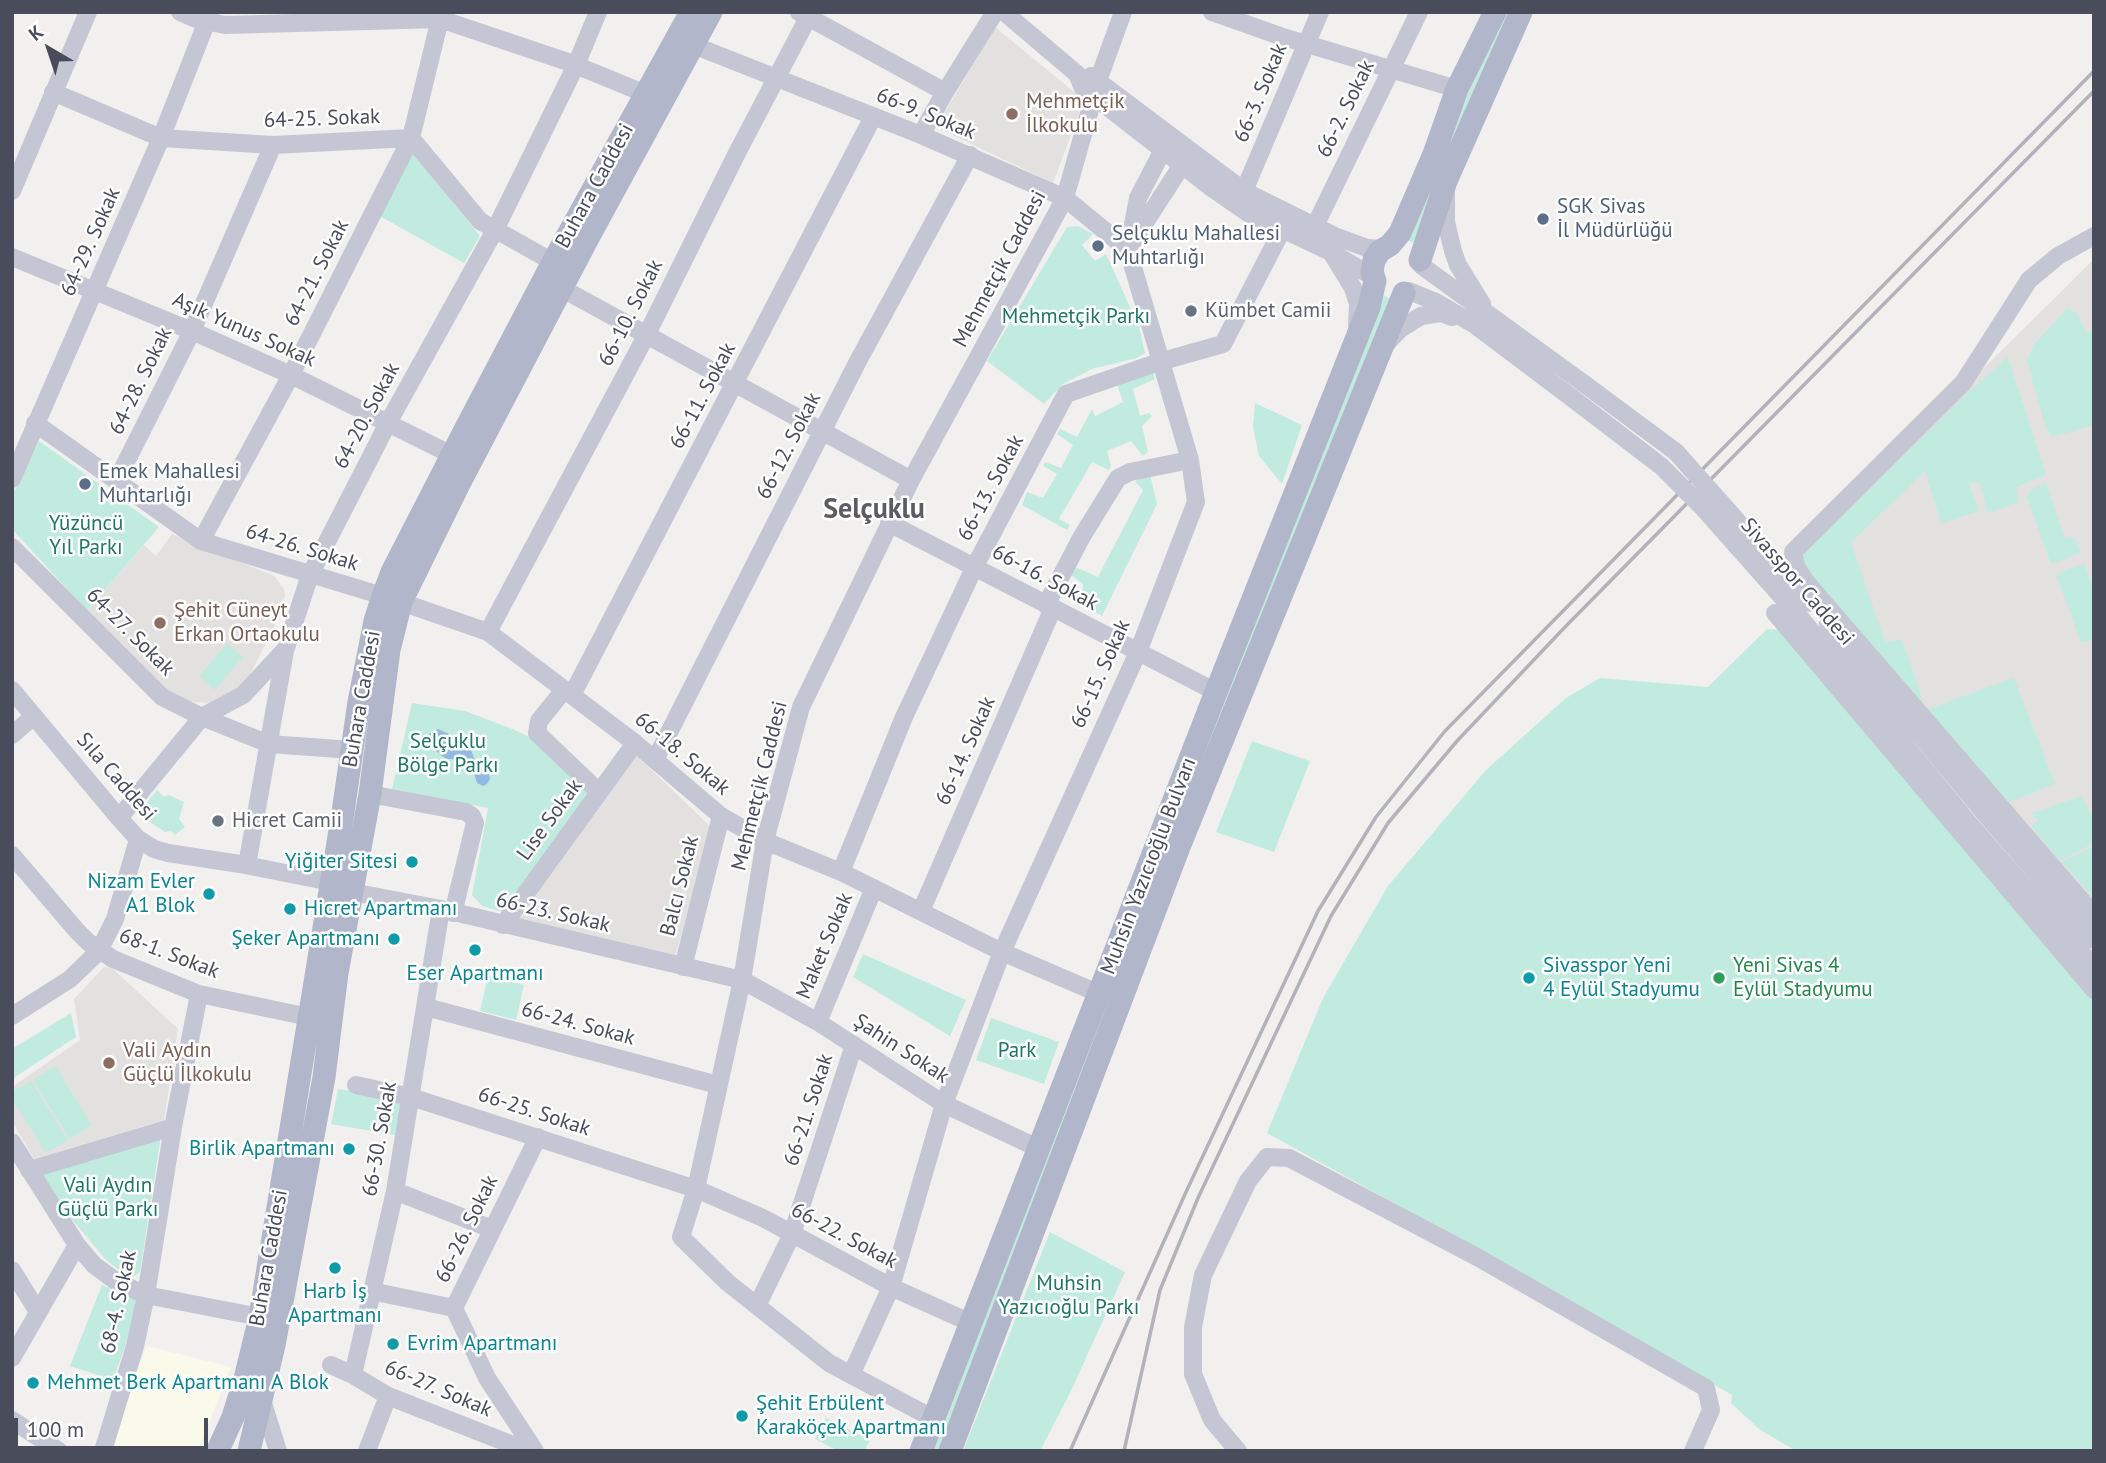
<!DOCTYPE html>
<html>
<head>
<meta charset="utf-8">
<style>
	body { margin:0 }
	#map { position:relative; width:2106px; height:1463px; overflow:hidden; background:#f1f0ef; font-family:"PT Sans",sans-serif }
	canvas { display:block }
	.frame { position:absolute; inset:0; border:14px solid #494d5b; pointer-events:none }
	.north { position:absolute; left:14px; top:14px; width:70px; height:70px; -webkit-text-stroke:5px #fff; paint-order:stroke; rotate:321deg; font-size:19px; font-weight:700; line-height:28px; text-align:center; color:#494d5b }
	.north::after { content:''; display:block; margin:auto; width:24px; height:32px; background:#494d5b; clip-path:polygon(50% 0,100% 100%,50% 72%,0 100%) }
	.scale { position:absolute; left:14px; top:1418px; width:194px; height:32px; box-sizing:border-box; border:4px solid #494d5b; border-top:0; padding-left:9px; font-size:21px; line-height:24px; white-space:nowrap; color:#494d5b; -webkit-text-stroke:5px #fff; paint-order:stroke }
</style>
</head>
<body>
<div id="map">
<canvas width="2106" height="1463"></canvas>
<div class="frame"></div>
<div class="north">K</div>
<div class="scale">100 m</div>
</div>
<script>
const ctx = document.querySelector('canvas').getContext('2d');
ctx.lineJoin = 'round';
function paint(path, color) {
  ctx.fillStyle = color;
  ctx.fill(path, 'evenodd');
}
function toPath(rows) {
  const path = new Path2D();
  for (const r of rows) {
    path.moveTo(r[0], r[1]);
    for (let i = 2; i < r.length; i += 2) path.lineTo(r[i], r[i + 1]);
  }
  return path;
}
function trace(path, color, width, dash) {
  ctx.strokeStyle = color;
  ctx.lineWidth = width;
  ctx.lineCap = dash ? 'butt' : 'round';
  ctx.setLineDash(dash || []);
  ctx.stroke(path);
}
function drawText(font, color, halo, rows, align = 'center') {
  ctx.font = font + ' "PT Sans",sans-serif';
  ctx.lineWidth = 5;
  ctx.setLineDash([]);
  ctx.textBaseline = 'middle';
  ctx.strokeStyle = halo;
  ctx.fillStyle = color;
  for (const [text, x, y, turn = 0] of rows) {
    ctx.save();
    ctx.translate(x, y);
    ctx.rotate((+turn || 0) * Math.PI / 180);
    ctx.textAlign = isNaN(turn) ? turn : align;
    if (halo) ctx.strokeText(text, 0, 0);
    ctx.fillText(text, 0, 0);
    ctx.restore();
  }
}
paint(toPath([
	[147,1346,231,1367,198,1451,110,1451]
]), '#fafaea');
paint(toPath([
	[995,27,1084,100,1053,183,936,127],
	[2094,259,2094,903,1802,571,1801,549],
	[172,534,274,576,284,589,285,596,277,621,248,679,238,691,214,703,185,702,171,694,87,611,144,545,156,556],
	[636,755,712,828,675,957,514,919],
	[104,967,112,968,178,1029,164,1120,34,1159,12,1121,12,1087,80,1040,74,999]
]), '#e2e1e0');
paint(toPath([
	[1504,12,1512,12,1419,245,1404,239],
	[413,154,480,236,464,263,376,214],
	[1078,226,1093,234,1082,245,1095,261,1106,254,1139,327,1145,353,1137,358,1092,369,1063,384,1044,404,987,361,1067,227],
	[1379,293,1395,301,1064,1126,938,1451,931,1451],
	[2068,308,2078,314,2086,332,2094,331,2094,425,2052,437,2046,429,2027,361,2034,344],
	[2008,357,2046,475,2016,487,2019,502,1988,513,1979,481,1969,484,1979,511,1941,523,1925,471,1851,542,1885,642,1902,639,1922,698,1914,699,1802,571,1802,555,1972,389],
	[1153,371,1155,379,1133,389,1140,416,1149,413,1152,416,1142,426,1148,452,1143,456,1131,441,1107,451,1111,466,1109,470,1092,462,1059,519,1070,525,1067,530,1022,505,1027,492,1043,498,1057,474,1043,466,1045,462,1061,468,1073,445,1057,434,1060,429,1077,437,1092,409,1095,416,1123,402,1117,384],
	[1255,403,1302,425,1282,484,1259,456,1253,427],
	[39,441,159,527,87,611,12,529,12,496],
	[1150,474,1157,504,1102,616,1087,607,1091,601,1082,594,1083,584,1071,575,1075,567,1098,577,1143,490,1135,481],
	[2046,483,2065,539,2075,537,2081,553,2051,564,2027,497,2031,489],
	[2084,564,2094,589,2094,639,2081,643,2056,574],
	[1767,629,1784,630,2094,994,2094,1451,1796,1451,1759,1429,1731,1403,1732,1395,1421,1218,1267,1133,1323,998,1388,886,1486,770,1566,698,1600,678,1708,687],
	[227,644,243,657,215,690,199,676],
	[2014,678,2055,784,2005,804,1925,710],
	[412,703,465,711,515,730,537,741,594,791,504,912,482,906,472,895,488,808,392,789],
	[1252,741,1310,761,1274,852,1216,832],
	[157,790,164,797,169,795,184,802,179,819,185,827,175,835,171,831,165,832,138,814],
	[2081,796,2094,819,2094,843,2060,861,2031,826,2038,821,2032,813],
	[2092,847,2094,851,2094,899,2062,862],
	[863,954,966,1000,950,1036,853,977],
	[488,976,524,985,516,1020,480,1011],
	[71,1013,76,1037,12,1079,12,1049],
	[991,1018,1059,1042,1044,1084,976,1060],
	[55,1066,92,1125,70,1139,33,1080],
	[31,1081,68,1140,46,1153,12,1099,12,1092],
	[338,1089,402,1100,395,1135,331,1124],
	[161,1136,140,1272,130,1279,105,1259,37,1177],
	[1050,1232,1125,1272,1071,1391,1040,1451,963,1451],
	[102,1285,136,1300,126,1344,113,1380,70,1366],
	[826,1418,870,1440,864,1451,838,1451,815,1439]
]), '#c1ebde');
paint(toPath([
	[438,729,449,734,450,741,447,745,448,749,470,748,477,765,489,774,490,779,487,784,483,786,477,783,474,773,465,765,463,756,454,759,446,759,428,744,429,734]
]), '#92bae4');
trace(toPath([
	[180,12,196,19,225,25,440,19,568,62,646,94],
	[799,12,945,92],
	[1004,12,1077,74,1083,88,1209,186,1248,213,1331,252,1373,277],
	[1212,12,1280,36,1457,89],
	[693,45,921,135,1065,198,1128,250],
	[1091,76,1244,191,1337,237,1367,248,1382,249],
	[53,92,161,138,273,145,411,138,480,221,553,262],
	[921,135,945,92,995,12],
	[12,191,88,12],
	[1244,191,1320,12],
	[1446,194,1446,222,1453,251,1458,265,1482,304],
	[1315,226,1419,12],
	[2094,236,2058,256,2029,280,1963,383,1793,552,1796,566,1806,582,2094,915],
	[1133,241,1182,165],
	[1331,252,1353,288,1358,304,1357,325],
	[12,257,192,331,291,375,452,455],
	[1422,266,1583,383],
	[563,289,911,480],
	[1409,291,1436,302,1475,325,1572,398],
	[1386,344,1400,329,1421,316,1441,313,1452,317],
	[35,423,201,541,383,596],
	[12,479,161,138,207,21],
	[116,482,192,331,273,145],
	[889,523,1216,692],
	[201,541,291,375,411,138,440,19,438,12],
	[12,547,162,697,202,717,269,744,352,750],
	[401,602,488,632,635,743,721,816,765,841,841,872,1002,952,1100,994],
	[1046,605,1081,538,1118,478,1130,472,1190,460],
	[1775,613,2094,990],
	[1798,615,1972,827,2094,967],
	[1828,624,1987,816,2094,940],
	[488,632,647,334,737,153,811,12],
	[12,690,119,818,138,839,154,849,168,853,240,864,331,882],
	[564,690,539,721,537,733,599,792],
	[572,695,873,117],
	[12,735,34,716],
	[655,760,857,363,970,155],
	[370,794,466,812,472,816,475,823,453,913],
	[119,818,202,717,243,695,284,651],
	[12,855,77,931,88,942,113,959,199,994,309,1017],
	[247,865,285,651,310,575,388,423,495,230,576,65,598,12],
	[841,872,904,717,975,566,1066,394,1159,362,1223,344,1282,230],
	[352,892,441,909,742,980,818,1022,944,1104,1040,1149],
	[921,911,1053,608],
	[503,925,635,743],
	[683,967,721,816],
	[426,1007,718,1085],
	[12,1016,70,979,99,951,115,919,138,839],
	[818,1022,874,888],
	[356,1085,411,1097,696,1189,763,1218,891,1287,971,1323],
	[12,1142,77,1245,94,1265,117,1282,146,1295,260,1317],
	[29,1170,173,1127],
	[395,1191,492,1229],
	[12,1270,38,1312],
	[371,1291,454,1308],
	[757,1306,792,1234,854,1045],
	[12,1358,77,1245],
	[331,1365,353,1375,388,1396,528,1451],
	[353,1375,395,1191,441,909],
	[851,1375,891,1287,944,1104,1002,952,1138,652,1196,502,1190,460,1128,250,1138,198,1163,150],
	[261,1397,278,1451],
	[934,1419,829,1363,727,1282,681,1237,696,1189,742,980,765,841,801,707,911,480,1065,198,1098,81,1123,12],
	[12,1420,59,1451],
	[103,1451,135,1346,146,1295,173,1127,199,994],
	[367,1451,388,1396],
	[535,1451,487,1378,454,1308,538,1137],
	[1238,1451,1212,1420,1193,1374,1193,1327,1203,1275,1248,1181,1267,1157,1289,1158,1477,1257,1706,1388,1711,1410,1693,1451]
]), '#c4c7d3', 18);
trace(toPath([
	[1420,260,1446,181,1521,12],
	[218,1450,233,1417,245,1379,260,1317,343,812,359,702,375,621,383,596,392,572,466,428,553,262,691,12],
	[249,1451,274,1345,324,1077,337,973,370,794,389,650,401,602,459,484,588,238,711,12],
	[921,1451,1216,692,1369,307,1375,281,1372,272,1374,260,1380,251,1390,245,1400,233,1434,154,1457,89,1495,12],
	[950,1451,1179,847,1404,293]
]), '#b1b6cb', 23);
trace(toPath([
	[1070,1451,1186,1192,1318,911,1376,817,1445,731,2094,71],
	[1124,1451,1160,1290,1198,1198,1331,916,1388,823,1457,741,1565,627,2094,91]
]), '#b2b2b9', 3.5);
trace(toPath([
	[1583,383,1676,452,1810,603],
	[1572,398,1661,466,1704,509,1798,615]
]), '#c4c7d3', 18);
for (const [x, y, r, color] of [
	[1012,114,7,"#8d6e63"],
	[1543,219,7,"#5c6f8a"],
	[1098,246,7,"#5c6f8a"],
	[1191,311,7,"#6b7280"],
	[85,484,7,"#5c6f8a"],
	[160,623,7,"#8d6e63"],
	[218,821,7,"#6b7280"],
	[412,862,7,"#0f9aa8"],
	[209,894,7,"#0f9aa8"],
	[290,909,7,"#0f9aa8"],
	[394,939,7,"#0f9aa8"],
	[475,950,7,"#0f9aa8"],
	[1529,978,7,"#0f9aa8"],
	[1719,978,7,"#2e9e5b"],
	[109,1063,7,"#8d6e63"],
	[349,1149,7,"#0f9aa8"],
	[335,1268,7,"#0f9aa8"],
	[393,1344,7,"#0f9aa8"],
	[33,1383,7,"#0f9aa8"],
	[742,1416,7,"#0f9aa8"]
]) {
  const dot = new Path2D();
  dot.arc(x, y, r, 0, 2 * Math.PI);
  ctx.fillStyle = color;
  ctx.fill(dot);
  trace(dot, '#fff', 2.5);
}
drawText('21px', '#494d5b', '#fff', [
	["66-3. Sokak",1261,93,-67],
	["66-2. Sokak",1346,109,-64],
	["66-9. Sokak",926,114,22],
	["64-25. Sokak",322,119,-2],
	["Buhara Caddesi",595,186,-61],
	["64-29. Sokak",91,242,-66],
	["Mehmetçik Caddesi",1000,269,-62],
	["64-21. Sokak",317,273,-63],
	["66-10. Sokak",631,313,-63],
	["Aşık Yunus Sokak",244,330,24],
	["64-28. Sokak",141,381,-64],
	["66-11. Sokak",703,396,-62],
	["64-20. Sokak",367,416,-62],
	["66-12. Sokak",789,446,-63],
	["66-13. Sokak",991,488,-62],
	["64-26. Sokak",302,548,17],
	["66-16. Sokak",1045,578,28],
	["Sivasspor Caddesi",1797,582,49],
	["64-27. Sokak",130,632,45],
	["66-15. Sokak",1101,674,-66],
	["Buhara Caddesi",362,699,-80],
	["66-14. Sokak",966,751,-66],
	["66-18. Sokak",682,754,40],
	["Sıla Caddesi",116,777,49],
	["Mehmetçik Caddesi",760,786,-76],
	["Lise Sokak",550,820,-54],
	["Muhsin Yazıcıoğlu Bulvarı",1149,866,-69],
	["Balcı Sokak",680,886,-76],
	["66-23. Sokak",553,913,13],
	["Maket Sokak",825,946,-67],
	["68-1. Sokak",169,954,21],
	["66-24. Sokak",578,1024,15],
	["Şahin Sokak",901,1049,33],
	["66-21. Sokak",809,1110,-72],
	["66-25. Sokak",534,1112,18],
	["66-30. Sokak",380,1139,-80],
	["66-26. Sokak",467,1229,-64],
	["66-22. Sokak",844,1236,28],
	["Buhara Caddesi",269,1258,-80],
	["68-4. Sokak",119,1302,-78],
	["66-27. Sokak",438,1389,23]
]);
drawText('21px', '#785e54', '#fff', [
	["Mehmetçik",1026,102],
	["İlkokulu",1026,126],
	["Şehit Cüneyt",174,611],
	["Erkan Ortaokulu",174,635],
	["Vali Aydın",123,1051],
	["Güçlü İlkokulu",123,1075]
], 'left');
drawText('21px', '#4e5e75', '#fff', [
	["SGK Sivas",1557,207],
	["İl Müdürlüğü",1557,231],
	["Selçuklu Mahallesi",1112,234],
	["Muhtarlığı",1112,258],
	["Emek Mahallesi",99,472],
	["Muhtarlığı",99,496]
], 'left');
drawText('21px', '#5b616d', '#fff', [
	["Kümbet Camii",1205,311],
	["Hicret Camii",232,821]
], 'left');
drawText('21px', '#1f7665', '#fff', [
	["Mehmetçik Parkı",1076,317],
	["Yüzüncü",86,524],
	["Yıl Parkı",86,548],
	["Selçuklu",448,742],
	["Bölge Parkı",448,766],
	["Park",1017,1051],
	["Vali Aydın",108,1186],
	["Güçlü Parkı",108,1210],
	["Muhsin",1069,1284],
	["Yazıcıoğlu Parkı",1069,1308]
]);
drawText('21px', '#0d838f', '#fff', [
	["Yiğiter Sitesi",398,862,"right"],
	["Nizam Evler",195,882,"right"],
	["A1 Blok",195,906,"right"],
	["Hicret Apartmanı",304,909],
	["Şeker Apartmanı",380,939,"right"],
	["Sivasspor Yeni",1543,966],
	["4 Eylül Stadyumu",1543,990],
	["Eser Apartmanı",475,974,"center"],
	["Birlik Apartmanı",335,1149,"right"],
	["Harb İş",335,1292,"center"],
	["Apartmanı",335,1316,"center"],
	["Evrim Apartmanı",407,1344],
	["Mehmet Berk Apartmanı A Blok",47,1383],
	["Şehit Erbülent",756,1404],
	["Karaköçek Apartmanı",756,1428]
], 'left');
drawText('21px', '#27864d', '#fff', [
	["Yeni Sivas 4",1733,966],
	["Eylül Stadyumu",1733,990]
], 'left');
drawText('bold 28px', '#5c5d63', '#fff', [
	["Selçuklu",874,510]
]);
</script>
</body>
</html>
